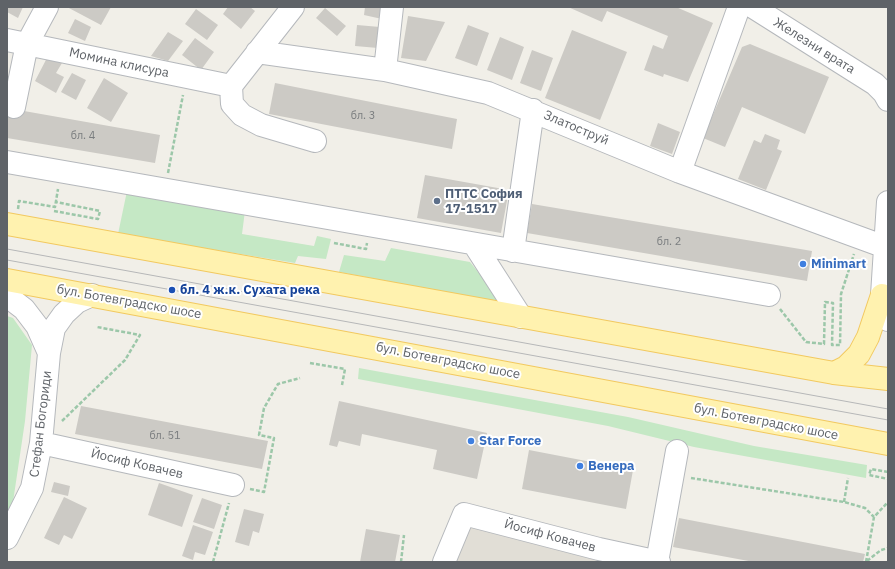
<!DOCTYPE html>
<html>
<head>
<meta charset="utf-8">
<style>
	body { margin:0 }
	#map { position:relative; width:895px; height:569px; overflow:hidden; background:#f1efe8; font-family:"IBM Plex Sans",sans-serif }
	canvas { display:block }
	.frame { position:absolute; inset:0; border:8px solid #5f6368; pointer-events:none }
</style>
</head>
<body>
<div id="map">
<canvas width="895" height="569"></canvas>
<div class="frame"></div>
</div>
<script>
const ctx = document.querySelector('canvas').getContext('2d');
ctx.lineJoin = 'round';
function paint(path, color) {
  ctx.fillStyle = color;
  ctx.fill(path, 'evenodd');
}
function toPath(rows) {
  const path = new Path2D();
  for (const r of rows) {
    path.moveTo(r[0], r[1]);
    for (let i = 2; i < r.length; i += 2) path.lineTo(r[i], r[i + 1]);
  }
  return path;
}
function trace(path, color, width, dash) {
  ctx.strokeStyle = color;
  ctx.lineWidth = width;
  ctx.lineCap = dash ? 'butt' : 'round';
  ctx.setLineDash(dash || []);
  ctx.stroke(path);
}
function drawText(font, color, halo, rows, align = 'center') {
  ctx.font = font + ' "IBM Plex Sans",sans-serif';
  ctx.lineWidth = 4;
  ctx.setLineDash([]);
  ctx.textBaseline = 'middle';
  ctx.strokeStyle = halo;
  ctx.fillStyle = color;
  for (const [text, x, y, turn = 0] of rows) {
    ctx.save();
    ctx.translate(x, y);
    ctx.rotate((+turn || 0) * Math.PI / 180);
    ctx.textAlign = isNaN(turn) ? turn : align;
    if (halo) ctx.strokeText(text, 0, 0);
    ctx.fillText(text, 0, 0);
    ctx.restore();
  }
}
paint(toPath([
	[464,514,659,562,444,562]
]), '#e1ded6');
paint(toPath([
	[127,191,245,211,242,234,314,246,317,236,331,239,326,259,298,256,295,263,118,234],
	[391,248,470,262,503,303,339,272,344,255,385,261],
	[7,316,13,318,32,345,25,421,13,502,7,515],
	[359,368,628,417,754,446,867,465,866,478,694,447,608,426,358,379]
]), '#c5e8c5');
paint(toPath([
	[7,7,23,7,18,18,7,12],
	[67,7,111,7,101,25],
	[228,7,250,7,255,11,241,29,223,14],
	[365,7,384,7,382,19,364,15],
	[568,7,676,7,713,23,688,82,664,74,663,77,644,70,653,45,663,49,668,36,607,11,602,22],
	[325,8,346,26,337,36,316,18],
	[196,9,218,25,207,40,185,24],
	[408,16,445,22,426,61,401,58],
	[75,19,91,27,85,41,68,33],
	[357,25,380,27,378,48,355,46],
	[468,25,489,33,477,66,455,58],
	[572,30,627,52,600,120,545,98],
	[168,32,183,41,168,61,151,56],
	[500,37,524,47,512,80,487,70],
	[195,38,214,52,201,70,182,55],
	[750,44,829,77,805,134,742,107,725,147,703,138,742,47],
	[532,50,553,58,541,91,520,83],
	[48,56,62,63,56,73,64,77,56,93,35,81],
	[72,73,86,80,76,100,61,92],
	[104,78,128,93,111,122,87,108],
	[275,83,457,119,452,149,269,114],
	[7,108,160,135,155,163,7,138],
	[658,123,680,132,672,154,650,146],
	[765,134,780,140,777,149,782,151,766,190,738,179,754,140,761,143],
	[425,175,509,190,501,233,417,218],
	[532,204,812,251,807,281,527,233],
	[339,401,487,433,477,479,433,469,437,450,362,434,360,446,339,441,337,447,329,445],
	[81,406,268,441,262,469,75,434],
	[529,450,633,470,626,509,522,489],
	[54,482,70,486,68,496,51,492],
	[159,483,193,495,182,527,148,515],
	[64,497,87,508,72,539,64,535,59,545,44,538],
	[202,498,222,505,214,529,193,522],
	[244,509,264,514,259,533,253,531,249,546,235,542],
	[679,518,865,554,863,562,754,562,673,547],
	[193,525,213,532,205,555,195,552,193,560,182,556],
	[366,529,400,535,395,562,360,562]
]), '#cccac5');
const minor = toPath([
	[753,7,875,84,884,93,888,100],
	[7,40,231,86],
	[257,52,385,70,488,93,680,172,888,248],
	[385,70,392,7],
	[231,86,232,104,242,115,261,125,315,141],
	[231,86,293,7],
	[14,107,27,44,47,7],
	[7,162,769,295],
	[680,172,739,7],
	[888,202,882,295,888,320],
	[474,244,521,317],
	[513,251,533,110],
	[7,296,24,309,37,326,49,353],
	[41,443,233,485],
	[7,538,32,488,41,443,49,353,54,328,64,314,77,302,92,295],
	[444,562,464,514,599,549,659,562],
	[657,562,677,451]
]);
const major = toPath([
	[7,224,834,373,888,379],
	[7,280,888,444],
	[834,373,846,367,859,354,868,337,882,295]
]);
trace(minor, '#b5b8bc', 24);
trace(major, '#f2c960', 24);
trace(toPath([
	[168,173,183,95],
	[18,209,19,201,55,207,58,189],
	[54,211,98,219,100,211,56,202],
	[334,243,366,249,367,243],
	[780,309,806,342,824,344,825,302,833,303,832,345,840,345,841,294,854,254],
	[310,363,345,369,342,385],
	[62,421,125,360,140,335,97,327],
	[888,472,871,469,869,475,888,479],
	[691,478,844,502,865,508,874,517],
	[250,489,264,492,274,438,259,435,264,408,278,384,300,378],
	[844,502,848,478],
	[867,561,881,550,888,548],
	[213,562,229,503],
	[401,562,404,535],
	[866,562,874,517,888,502]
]), '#9cc7a9', 2.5, [4, 2]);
trace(minor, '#fff', 22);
trace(major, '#fff2af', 22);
trace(toPath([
	[7,249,888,409],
	[7,260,888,420]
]), '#b6b7b8', 1);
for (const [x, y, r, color] of [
	[437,201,4,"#5c6f8a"],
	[803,264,4,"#3f7fe0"],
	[172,290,4,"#1a4fb4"],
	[471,441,4,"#3f7fe0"],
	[580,466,4,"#3f7fe0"]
]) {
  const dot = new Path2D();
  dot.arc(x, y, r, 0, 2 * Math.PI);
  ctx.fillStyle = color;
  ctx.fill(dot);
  trace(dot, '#fff', 1.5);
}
drawText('11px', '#7a7d7f', null, [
	["бл. 3",363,116],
	["бл. 4",83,136],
	["бл. 2",669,242],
	["бл. 51",165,436]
]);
drawText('13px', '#5f6368', '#fff', [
	["Железни врата",814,46,32],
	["Момина клисура",119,63,12],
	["Златоструй",576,128,23],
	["бул. Ботевградско шосе",129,302,10],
	["бул. Ботевградско шосе",448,361,11],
	["бул. Ботевградско шосе",766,422,11],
	["Стефан Богориди",41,424,-83],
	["Йосиф Ковачев",137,464,13],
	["Йосиф Ковачев",550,536,15]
]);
drawText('bold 13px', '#4e5e75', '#fff', [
	["ПТТС София",445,194],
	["17-1517",445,209]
], 'left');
drawText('bold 13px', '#366cbe', '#fff', [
	["Minimart",811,264],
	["Star Force",479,441],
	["Венера",588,466]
], 'left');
drawText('bold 13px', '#164399', '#fff', [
	["бл. 4 ж.к. Сухата река",180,290]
], 'left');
</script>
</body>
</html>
